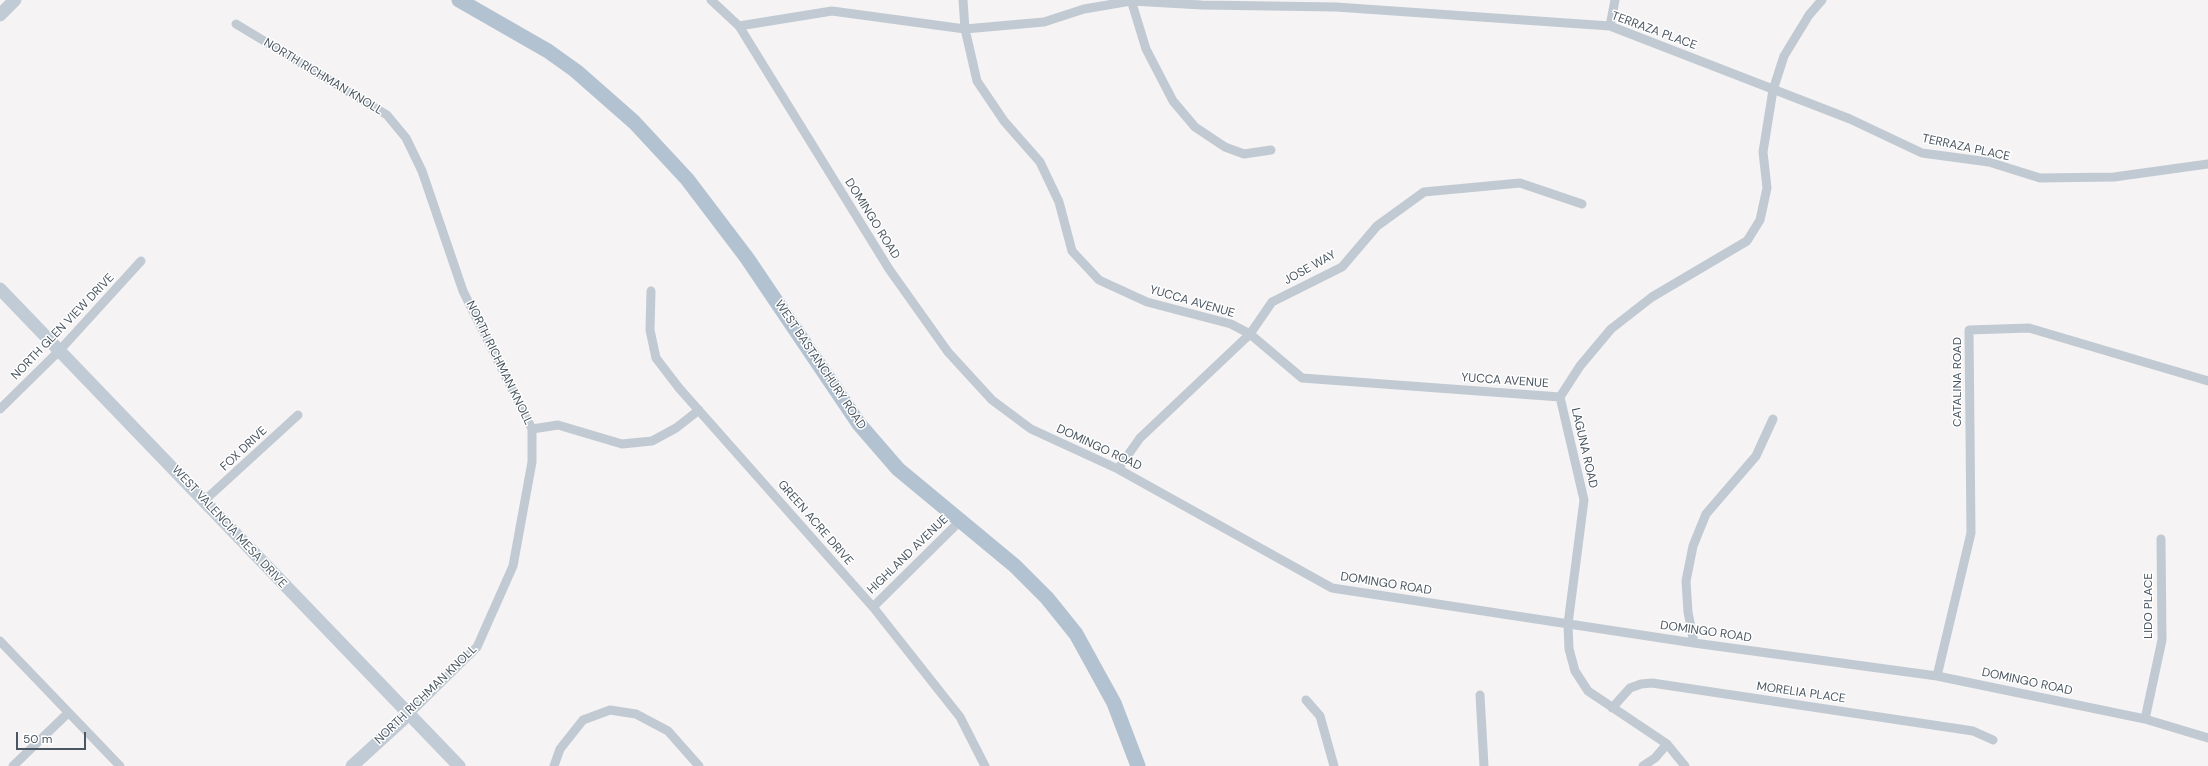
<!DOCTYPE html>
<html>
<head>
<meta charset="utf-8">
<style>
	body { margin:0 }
	#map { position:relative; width:2208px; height:766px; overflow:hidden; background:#f5f3f3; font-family:"DM Sans",sans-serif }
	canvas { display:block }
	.scale { position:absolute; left:16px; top:732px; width:70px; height:18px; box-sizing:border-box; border:2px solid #4a5661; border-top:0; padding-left:5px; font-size:12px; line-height:14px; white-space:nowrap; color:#4a5661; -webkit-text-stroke:3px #fff; paint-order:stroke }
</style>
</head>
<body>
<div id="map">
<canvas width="2208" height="766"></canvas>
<div class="scale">50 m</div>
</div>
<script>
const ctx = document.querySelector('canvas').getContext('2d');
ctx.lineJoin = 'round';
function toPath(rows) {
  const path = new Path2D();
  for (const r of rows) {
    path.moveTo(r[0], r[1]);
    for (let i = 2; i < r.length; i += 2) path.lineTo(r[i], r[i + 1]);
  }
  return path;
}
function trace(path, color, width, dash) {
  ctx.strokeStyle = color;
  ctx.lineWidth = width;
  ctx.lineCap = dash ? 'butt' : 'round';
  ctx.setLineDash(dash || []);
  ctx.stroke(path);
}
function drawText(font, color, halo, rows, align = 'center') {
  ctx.font = font + ' "DM Sans",sans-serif';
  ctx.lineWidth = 3;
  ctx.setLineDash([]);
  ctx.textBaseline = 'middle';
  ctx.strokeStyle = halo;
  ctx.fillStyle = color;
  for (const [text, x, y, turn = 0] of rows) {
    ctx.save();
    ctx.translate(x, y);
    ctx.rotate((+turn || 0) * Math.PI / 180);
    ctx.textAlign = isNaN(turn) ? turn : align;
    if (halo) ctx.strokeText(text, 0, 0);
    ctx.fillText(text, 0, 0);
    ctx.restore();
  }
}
trace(toPath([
	[711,0,739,26,889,269,948,352,992,400,1031,429,1118,469,1332,588,1694,643,1937,676,2145,719,2208,738],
	[963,0,965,29,977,81,1004,121,1040,162,1059,202,1072,251,1099,280,1147,302,1231,324,1250,334,1302,378,1560,397],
	[1131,0,1146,49,1173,101,1195,127,1225,147,1244,154,1271,150],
	[236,24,387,115,406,138,422,171,463,291,532,429,532,462,513,566,477,647,409,714],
	[739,26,832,11,965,29,1044,22,1084,9,1131,1,1202,5,1336,7,1610,26,1850,119,1922,153,1989,162,2040,178,2114,177,2208,164],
	[1610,26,1615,0],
	[651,291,650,330,656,358,679,388,873,607,960,717,985,766],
	[0,409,59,351,141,261],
	[532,429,558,425,622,444,652,441,676,428,699,410],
	[1118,469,1140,438,1250,334,1272,302,1342,267,1377,226,1424,192,1520,183,1582,204],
	[205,500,298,415],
	[873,607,960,521],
	[0,641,120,766],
	[1694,643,1688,612,1686,581,1693,546,1706,514,1756,456,1773,419],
	[1937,676,1971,533,1969,330,2029,328,2208,381],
	[1480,695,1484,766],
	[1306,700,1320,716,1334,766],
	[1612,708,1630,688,1641,684,1652,683,1973,731,1993,740],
	[2145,719,2162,640,2161,539],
	[13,766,68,713],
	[554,766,560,749,583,720,610,710,636,714,668,731,699,766],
	[1643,766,1655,758,1667,744],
	[1685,766,1667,744,1588,691,1575,671,1569,649,1568,624,1584,500,1560,397,1580,366,1611,329,1652,297,1747,241,1760,220,1767,188,1763,152,1773,90,1784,56,1809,15,1822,0]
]), '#c1cad2', 9);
trace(toPath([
	[0,15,15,0],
	[0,289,459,766],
	[352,766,409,714]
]), '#c1cbd6', 13);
trace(toPath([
	[459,0,548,51,576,71,634,122,687,179,747,258,859,424,898,469,1015,566,1047,598,1076,634,1114,703,1138,766]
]), '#b3c2d1', 15);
drawText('12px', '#4a5661', '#fff', [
	["TERRAZA PLACE",1654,31,20],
	["NORTH RICHMAN KNOLL",323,77,31],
	["TERRAZA PLACE",1966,148,12],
	["DOMINGO ROAD",872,219,58],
	["JOSE WAY",1310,268,-29],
	["YUCCA AVENUE",1192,302,16],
	["NORTH GLEN VIEW DRIVE",63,327,-46],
	["NORTH RICHMAN KNOLL",499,363,64],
	["WEST BASTANCHURY ROAD",820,365,56],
	["YUCCA AVENUE",1505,381,4],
	["CATALINA ROAD",1958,382,-90],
	["DOMINGO ROAD",1099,448,25],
	["LAGUNA ROAD",1584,448,77],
	["FOX DRIVE",244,449,-43],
	["GREEN ACRE DRIVE",815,523,49],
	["WEST VALENCIA MESA DRIVE",229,527,47],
	["HIGHLAND AVENUE",908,555,-44],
	["DOMINGO ROAD",1386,584,9],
	["LIDO PLACE",2149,606,-90],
	["DOMINGO ROAD",1706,632,8],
	["DOMINGO ROAD",2027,682,12],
	["MORELIA PLACE",1801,693,8],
	["NORTH RICHMAN KNOLL",426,695,-44]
]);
</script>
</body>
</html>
